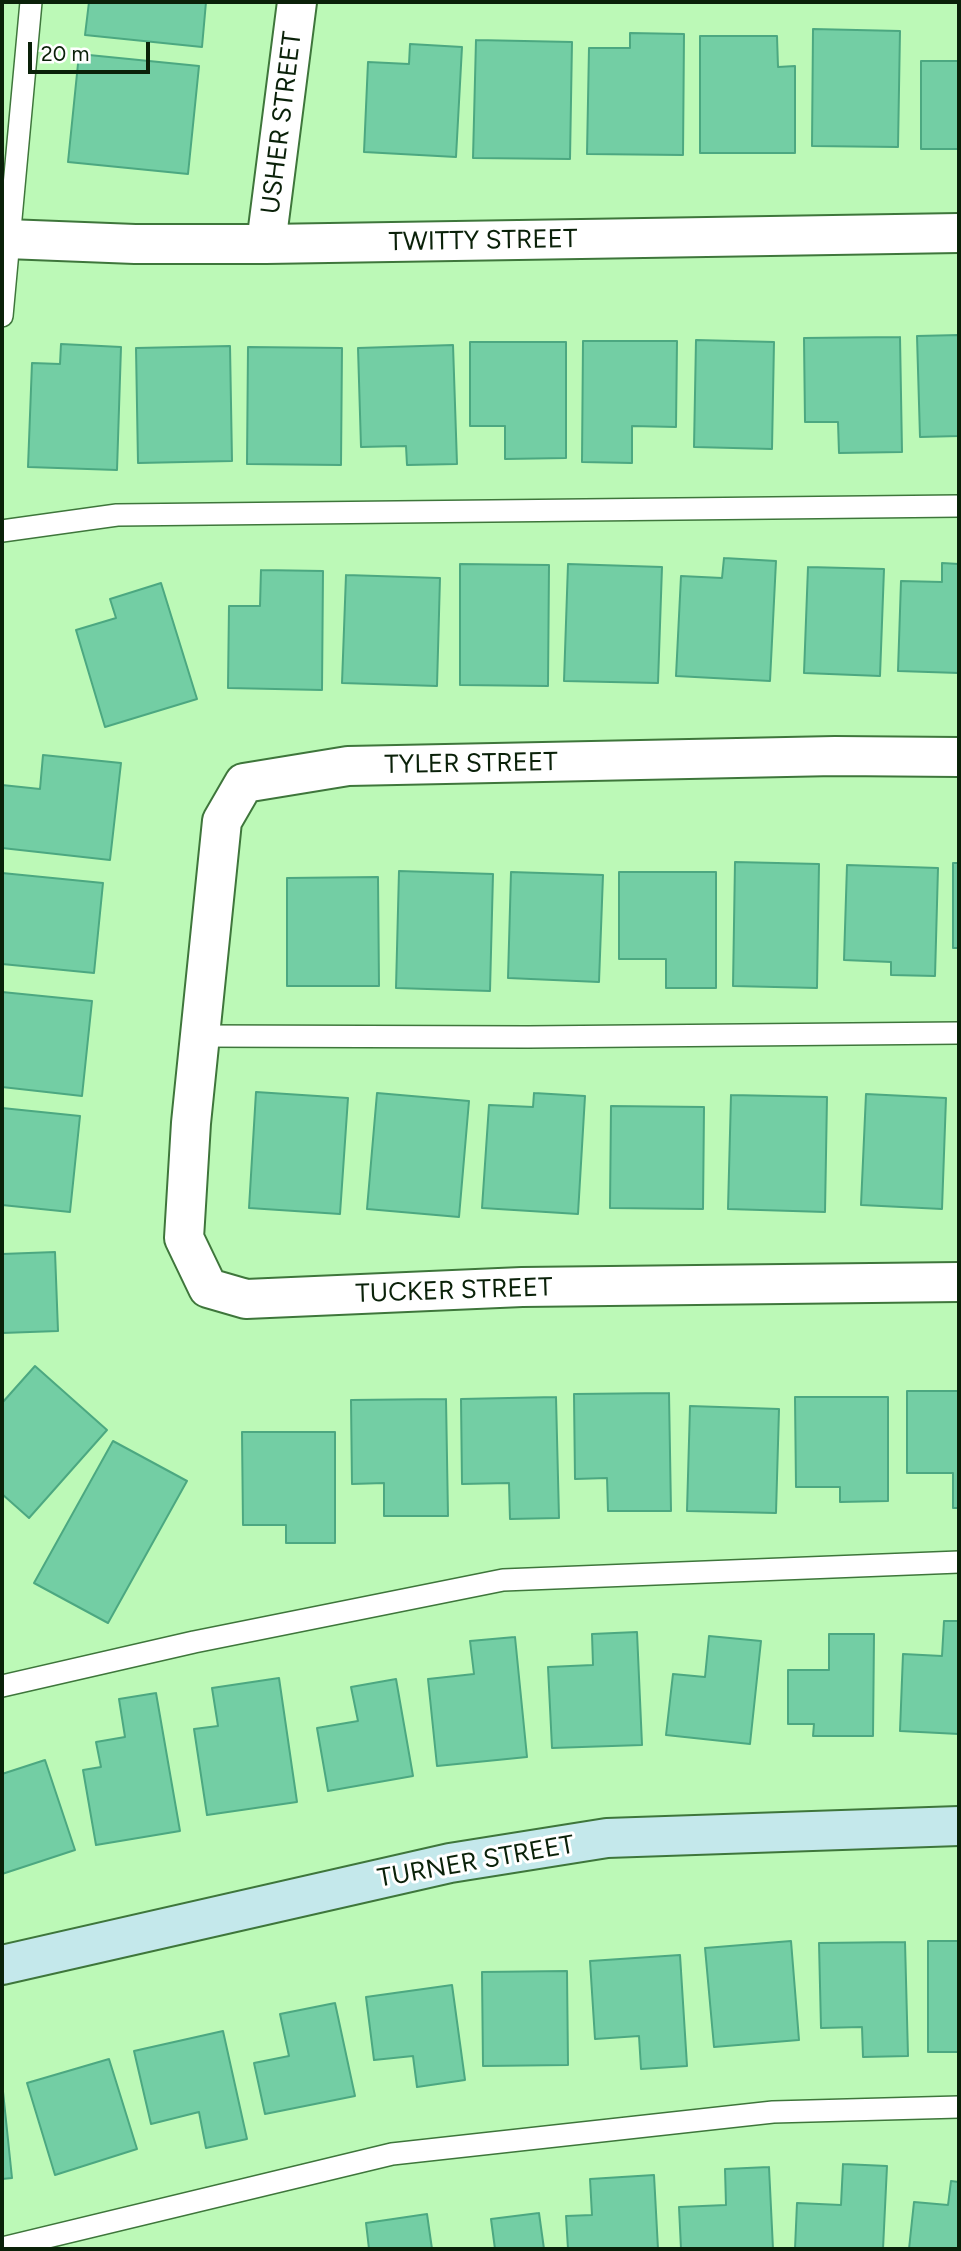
<!DOCTYPE html>
<html>
<head>
<meta charset="utf-8">
<style>
	body { margin:0 }
	#map { position:relative; width:961px; height:2251px; overflow:hidden; background:#bcf9b7; font-family:Figtree,sans-serif }
	canvas { display:block }
	.frame { position:absolute; inset:0; border:4px solid #0a2109; pointer-events:none }
	.scale { position:absolute; left:28px; top:42px; width:122px; height:32px; box-sizing:border-box; border:4px solid #0a2109; border-top:0; padding-left:9px; font-size:21px; line-height:24px; white-space:nowrap; color:#0a2109; -webkit-text-stroke:5px #fff; paint-order:stroke }
</style>
</head>
<body>
<div id="map">
<canvas width="961" height="2251"></canvas>
<div class="frame"></div>
<div class="scale">20 m</div>
</div>
<script>
const ctx = document.querySelector('canvas').getContext('2d');
ctx.lineJoin = 'round';
function paint(path, color) {
  ctx.fillStyle = color;
  ctx.fill(path, 'evenodd');
}
function toPath(rows) {
  const path = new Path2D();
  for (const r of rows) {
    path.moveTo(r[0], r[1]);
    for (let i = 2; i < r.length; i += 2) path.lineTo(r[i], r[i + 1]);
  }
  return path;
}
function trace(path, color, width, dash) {
  ctx.strokeStyle = color;
  ctx.lineWidth = width;
  ctx.lineCap = dash ? 'butt' : 'round';
  ctx.setLineDash(dash || []);
  ctx.stroke(path);
}
function drawText(font, color, halo, rows, align = 'center') {
  ctx.font = font + ' Figtree,sans-serif';
  ctx.lineWidth = 6;
  ctx.setLineDash([]);
  ctx.textBaseline = 'middle';
  ctx.strokeStyle = halo;
  ctx.fillStyle = color;
  for (const [text, x, y, turn = 0] of rows) {
    ctx.save();
    ctx.translate(x, y);
    ctx.rotate((+turn || 0) * Math.PI / 180);
    ctx.textAlign = isNaN(turn) ? turn : align;
    if (halo) ctx.strokeText(text, 0, 0);
    ctx.fillText(text, 0, 0);
    ctx.restore();
  }
}
const building = toPath([
	[89,2,206,2,202,47,85,35,89,2],
	[813,29,900,31,898,147,812,146,813,29],
	[630,33,684,34,683,155,587,154,589,48,630,48,630,33],
	[700,36,777,36,778,67,795,66,795,153,700,153,700,36],
	[476,40,572,42,570,159,473,158,476,40],
	[410,44,462,47,456,157,364,152,368,62,409,64,410,44],
	[79,54,199,66,188,174,68,162,79,54],
	[921,61,959,61,959,149,921,149,921,61],
	[959,335,959,436,920,437,917,336,959,335],
	[900,337,902,452,839,453,838,422,805,422,804,338,900,337],
	[696,340,774,342,772,449,694,447,696,340],
	[583,341,677,341,676,427,632,426,632,463,582,462,583,341],
	[470,342,566,342,566,458,505,459,505,426,470,426,470,342],
	[61,344,121,347,117,470,28,467,32,363,60,364,61,344],
	[453,345,457,464,407,465,406,446,361,447,358,348,453,345],
	[230,346,232,461,138,463,136,348,230,346],
	[248,347,342,348,341,465,247,464,248,347],
	[724,558,776,561,770,681,676,676,681,576,722,578,724,558],
	[942,563,959,564,959,673,898,671,901,581,942,582,942,563],
	[460,564,549,565,548,686,460,685,460,564],
	[568,564,662,567,658,683,564,681,568,564],
	[808,567,884,569,880,676,804,673,808,567],
	[261,570,323,571,322,690,228,688,229,606,260,606,261,570],
	[346,575,440,578,437,686,342,683,346,575],
	[161,583,197,699,105,727,76,630,116,618,110,599,161,583],
	[43,755,121,763,110,860,2,848,2,785,40,789,43,755],
	[735,862,819,864,817,988,733,986,735,862],
	[953,863,959,863,959,948,953,948,953,863],
	[847,865,938,868,935,976,891,975,891,962,844,960,847,865],
	[399,871,493,874,490,991,396,988,399,871],
	[511,872,603,875,599,982,508,978,511,872],
	[619,872,716,872,716,988,666,988,666,959,619,959,619,872],
	[2,873,103,883,94,973,2,964,2,873],
	[378,877,379,986,287,986,287,878,378,877],
	[2,992,92,1001,82,1096,2,1087,2,992],
	[256,1092,348,1098,340,1214,249,1208,256,1092],
	[377,1093,469,1101,459,1217,367,1209,377,1093],
	[534,1093,585,1096,578,1214,482,1208,489,1105,533,1107,534,1093],
	[866,1094,946,1098,942,1209,861,1205,866,1094],
	[731,1095,827,1097,825,1212,728,1209,731,1095],
	[611,1106,704,1107,703,1209,610,1208,611,1106],
	[2,1108,80,1116,70,1212,2,1205,2,1108],
	[55,1252,58,1331,2,1333,2,1254,55,1252],
	[35,1366,107,1430,29,1518,2,1494,2,1403,35,1366],
	[907,1391,959,1391,959,1508,953,1508,953,1473,907,1473,907,1391],
	[669,1393,671,1511,608,1511,607,1478,575,1479,574,1394,669,1393],
	[556,1397,559,1518,510,1519,509,1483,462,1484,461,1399,556,1397],
	[795,1397,888,1397,888,1501,840,1502,840,1487,796,1487,795,1397],
	[446,1399,448,1516,384,1516,384,1483,352,1484,351,1400,446,1399],
	[690,1406,779,1409,776,1513,687,1511,690,1406],
	[242,1432,335,1432,335,1543,286,1543,286,1525,243,1525,242,1432],
	[113,1441,187,1481,108,1623,34,1583,113,1441],
	[944,1621,959,1621,959,1734,900,1731,903,1654,942,1656,944,1621],
	[637,1632,642,1745,552,1748,548,1667,593,1665,592,1634,637,1632],
	[829,1634,874,1634,873,1736,813,1736,814,1724,788,1724,788,1670,829,1670,829,1634],
	[709,1636,761,1641,750,1744,666,1735,673,1674,705,1677,709,1636],
	[515,1637,527,1757,437,1766,428,1679,474,1674,470,1641,515,1637],
	[279,1678,297,1802,207,1815,194,1729,218,1726,212,1688,279,1678],
	[396,1679,413,1776,328,1791,317,1728,358,1721,351,1687,396,1679],
	[156,1693,180,1831,96,1845,83,1770,101,1767,96,1742,125,1737,119,1699,156,1693],
	[45,1760,75,1850,2,1874,2,1774,45,1760],
	[791,1941,799,2040,714,2047,705,1948,791,1941],
	[928,1941,959,1941,959,2052,928,2052,928,1941],
	[905,1942,908,2056,863,2057,862,2027,821,2028,819,1943,905,1942],
	[680,1955,687,2066,641,2069,639,2036,595,2039,590,1961,680,1955],
	[567,1971,568,2065,483,2066,482,1972,567,1971],
	[452,1985,465,2080,417,2087,413,2056,374,2060,366,1997,452,1985],
	[335,2003,355,2096,265,2114,254,2063,289,2056,280,2014,335,2003],
	[223,2031,247,2139,206,2148,199,2112,151,2124,134,2051,223,2031],
	[109,2059,137,2149,55,2175,27,2083,109,2059],
	[2,2082,12,2178,2,2179,2,2082],
	[843,2164,887,2166,883,2249,795,2249,797,2203,841,2205,843,2164],
	[769,2167,773,2249,681,2249,679,2207,726,2205,725,2169,769,2167],
	[654,2175,658,2249,568,2249,566,2216,592,2215,590,2179,654,2175],
	[951,2181,959,2182,959,2249,909,2249,914,2202,948,2205,951,2181],
	[539,2213,544,2249,495,2249,491,2219,539,2213],
	[427,2214,432,2249,369,2249,366,2223,427,2214]
]);
paint(building, '#73cea4');
trace(building, '#4ca881', 2);
const lane = toPath([
	[2,316,31,2],
	[2,531,117,515,959,506],
	[200,1036,528,1037,959,1033],
	[2,1686,194,1642,503,1580,959,1562],
	[2,2248,392,2154,773,2112,959,2107]
]);
const street = toPath([
	[7,239,135,244,266,244,959,233],
	[266,244,297,2],
	[959,757,835,756,348,766,244,783,222,821,191,1123,184,1238,208,1288,246,1299,522,1287,959,1282]
]);
const secondary = toPath([
	[2,1965,450,1863,607,1838,959,1826]
]);
trace(lane, '#3e763b', 24);
trace(street, '#3e763b', 42);
trace(secondary, '#3e763b', 42);
trace(lane, '#fff', 21);
trace(street, '#fff', 38);
trace(secondary, '#c4e8eb', 38);
drawText('26px', '#0a2109', '#fff', [
	["USHER STREET",282,123,-83],
	["TWITTY STREET",483,241,-1],
	["TYLER STREET",471,764,-1],
	["TUCKER STREET",454,1291,-2],
	["TURNER STREET",476,1862,-10]
]);
</script>
</body>
</html>
